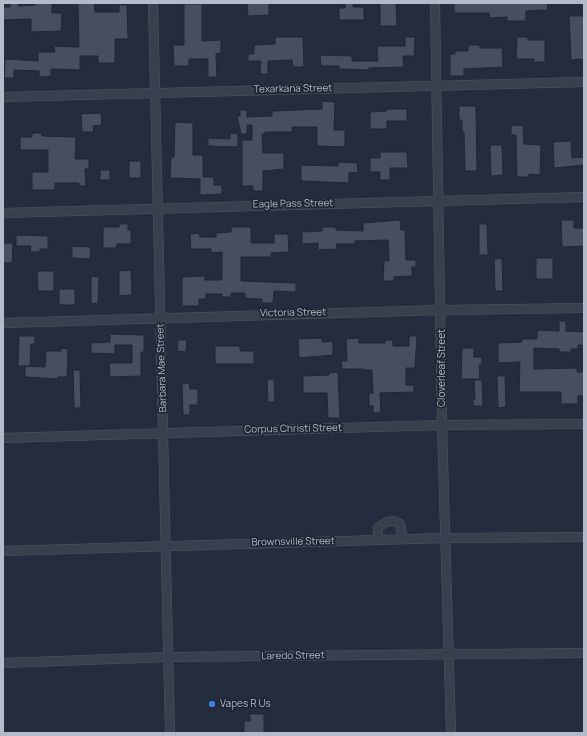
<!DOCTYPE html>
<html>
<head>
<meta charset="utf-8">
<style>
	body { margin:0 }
	#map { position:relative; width:587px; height:736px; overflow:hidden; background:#242d3d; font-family:Manrope,sans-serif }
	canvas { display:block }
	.frame { position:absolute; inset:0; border:4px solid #b4bbc8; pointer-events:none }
</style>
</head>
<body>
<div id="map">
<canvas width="587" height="736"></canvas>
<div class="frame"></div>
</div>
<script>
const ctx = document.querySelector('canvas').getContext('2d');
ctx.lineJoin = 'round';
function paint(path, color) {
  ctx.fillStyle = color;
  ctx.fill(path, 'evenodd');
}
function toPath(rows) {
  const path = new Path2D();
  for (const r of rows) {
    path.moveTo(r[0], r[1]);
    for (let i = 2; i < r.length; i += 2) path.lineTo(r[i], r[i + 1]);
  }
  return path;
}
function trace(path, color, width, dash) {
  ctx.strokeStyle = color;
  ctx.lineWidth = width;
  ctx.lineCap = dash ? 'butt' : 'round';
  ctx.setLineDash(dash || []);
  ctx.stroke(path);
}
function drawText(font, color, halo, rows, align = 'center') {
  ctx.font = font + ' Manrope,sans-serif';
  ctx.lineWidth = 3.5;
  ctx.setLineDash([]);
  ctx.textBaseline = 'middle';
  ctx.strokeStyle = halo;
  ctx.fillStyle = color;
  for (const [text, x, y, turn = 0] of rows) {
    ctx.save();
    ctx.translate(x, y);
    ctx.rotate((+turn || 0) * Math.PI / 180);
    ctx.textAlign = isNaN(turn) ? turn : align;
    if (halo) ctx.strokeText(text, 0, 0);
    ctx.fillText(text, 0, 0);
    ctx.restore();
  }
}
const building = toPath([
	[10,3,18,3,19,6,35,5,35,3,52,3,52,13,62,13,61,31,31,32,31,19,3,20,3,7,10,7,10,3],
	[94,3,95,12,119,12,119,5,127,5,128,39,115,39,115,63,98,63,98,56,80,56,80,70,51,69,51,76,39,77,39,71,14,70,14,78,4,78,5,59,38,61,38,52,55,52,54,46,79,47,78,4,94,3],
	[247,3,269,3,269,15,248,16,247,3],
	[345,3,353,3,353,7,364,7,364,20,339,20,339,8,345,8,345,3],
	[380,3,396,3,397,26,380,26,380,3],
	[454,3,547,3,548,10,526,11,526,21,507,21,507,17,490,18,489,13,454,13,454,3],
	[184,4,202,4,202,41,221,40,221,53,216,54,217,77,208,77,208,59,189,59,189,66,174,66,173,45,184,45,184,4],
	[569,16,584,16,584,59,571,60,569,16],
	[275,37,303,37,304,67,293,67,292,60,268,61,268,74,260,74,261,61,248,61,248,54,254,54,254,45,275,44,275,37],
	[405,37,415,37,414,56,403,56,404,67,369,68,369,70,339,69,339,66,321,66,320,55,352,56,352,61,378,61,377,46,405,46,405,37],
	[517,37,528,37,528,40,545,40,545,62,534,62,534,59,516,59,517,37],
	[468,45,480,45,480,48,502,48,503,67,464,69,464,76,450,76,450,54,455,54,455,51,468,51,468,45],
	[322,101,335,102,334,130,345,130,345,147,317,146,317,127,292,127,292,132,265,132,265,134,262,134,263,153,284,153,284,169,263,171,263,191,253,191,253,186,242,186,242,140,252,140,252,125,247,125,247,134,241,134,237,116,240,116,240,110,247,110,247,117,272,116,272,111,322,109,322,101],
	[459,106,476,106,477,171,465,171,464,132,462,132,462,120,459,120,459,106],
	[387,109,407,109,407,121,387,121,387,129,370,129,370,112,387,111,387,109],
	[101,113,102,125,93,126,94,132,82,132,81,114,101,113],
	[175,122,193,123,193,155,203,155,203,177,214,177,214,185,222,185,222,194,200,195,200,179,170,178,171,157,174,157,175,122],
	[523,125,524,144,541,145,540,175,529,174,529,177,517,177,516,135,511,135,511,126,523,125],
	[32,133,42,133,42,136,76,137,75,159,89,159,89,169,85,169,86,186,79,186,79,183,55,183,55,190,32,190,32,172,48,172,48,150,20,150,20,137,32,137,32,133],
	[230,133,238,134,238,147,208,146,208,138,230,139,230,133],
	[571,141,572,158,584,157,584,165,554,168,553,142,571,141],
	[490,145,502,145,503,175,491,176,490,145],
	[380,152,407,152,408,168,390,168,390,180,380,180,380,172,370,172,370,158,380,158,380,152],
	[129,161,141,161,141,178,129,178,129,161],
	[338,162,357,163,358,172,349,173,349,183,301,181,301,165,338,166,338,162],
	[100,170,110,170,110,180,100,180,100,170],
	[400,220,401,230,405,230,406,260,416,260,416,267,412,267,412,276,394,277,394,281,383,281,384,261,389,261,388,240,355,241,355,244,336,244,337,249,318,250,318,243,302,244,302,232,322,231,322,227,336,227,336,230,363,231,363,223,400,220],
	[561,220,574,220,574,228,584,228,584,246,562,247,561,220],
	[119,224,128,224,128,230,131,230,131,244,117,244,116,248,103,248,103,227,119,227,119,224],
	[479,224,487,224,488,255,479,255,479,224],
	[231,227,251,227,251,243,274,243,274,234,288,234,289,252,271,253,271,257,241,257,241,281,296,283,296,292,274,291,273,303,262,303,262,299,245,298,245,293,231,293,231,297,222,297,222,294,206,294,206,299,199,299,199,306,182,306,182,277,205,276,205,280,222,280,222,252,211,253,211,249,191,249,190,234,199,233,200,237,216,237,216,233,231,232,231,227],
	[16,235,48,236,48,249,40,249,40,252,30,252,31,246,16,246,16,235],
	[3,243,13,243,12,263,3,263,3,243],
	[72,246,91,247,90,259,72,258,72,246],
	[502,258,503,291,495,291,494,259,502,258],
	[536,258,553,258,553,279,536,279,536,258],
	[131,270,132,295,119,296,119,271,131,270],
	[37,271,54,271,54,291,38,291,37,271],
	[91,276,99,277,98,304,91,303,91,276],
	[59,289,75,289,75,305,59,305,59,289],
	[559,321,566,321,566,331,584,332,584,345,578,345,578,349,571,349,571,352,559,352,559,349,534,348,534,369,577,368,577,372,584,372,584,396,578,396,578,404,561,404,561,392,519,392,520,362,498,363,498,343,522,342,522,339,537,339,537,330,559,331,559,321],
	[110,334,144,335,144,352,141,352,141,376,110,377,109,363,132,363,132,345,115,345,115,354,91,353,91,343,110,342,110,334],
	[19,336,35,336,35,344,31,344,30,366,18,366,19,336],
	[409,336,417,336,415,368,406,368,406,385,414,385,414,392,380,393,381,413,373,413,373,406,369,406,369,393,373,393,372,370,364,370,364,369,342,369,341,361,347,361,346,339,359,338,359,343,385,343,385,340,393,340,393,346,409,346,409,336],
	[322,338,322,342,333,341,333,355,299,358,298,339,322,338],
	[178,340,187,340,186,352,177,351,178,340],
	[215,346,240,346,240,351,254,351,254,364,215,364,215,346],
	[61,348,68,349,67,377,58,377,58,379,25,377,25,366,45,367,46,351,61,351,61,348],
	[462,348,474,348,474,357,482,357,482,365,479,365,480,379,461,379,462,348],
	[73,370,80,370,81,408,74,408,73,370],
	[338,372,340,418,328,418,327,393,303,393,303,376,329,375,329,373,338,372],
	[497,376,505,376,506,407,498,408,497,376],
	[267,379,274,379,275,402,268,402,267,379],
	[474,380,482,380,483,406,473,406,473,399,475,399,474,380],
	[182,383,189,383,190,389,198,389,198,405,190,405,190,415,183,415,182,383],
	[249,714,264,714,264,733,244,733,244,721,251,721,249,714]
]);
paint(building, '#454f60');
trace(building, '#1f2734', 1);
const minor = toPath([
	[153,3,170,733],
	[435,3,442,425,451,733],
	[3,97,584,82],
	[3,213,584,197],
	[3,323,442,310,584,308],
	[3,438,442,425,584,424],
	[378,540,378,527,387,522,394,521,400,524,403,539],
	[3,551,446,538,584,537],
	[3,663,168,657,584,653]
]);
trace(minor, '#505865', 10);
trace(minor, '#38404d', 9);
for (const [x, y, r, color] of [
	[212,704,4,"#3f7fe0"]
]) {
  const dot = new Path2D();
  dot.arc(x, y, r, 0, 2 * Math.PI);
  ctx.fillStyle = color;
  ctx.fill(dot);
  trace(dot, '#1d2532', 1.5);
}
drawText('10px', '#b4bbc8', '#1d2532', [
	["Texarkana Street",293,89,-1],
	["Eagle Pass Street",293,204,-1],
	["Victoria Street",293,313,-1],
	["Barbara Mae Street",162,368,-92],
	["Cloverleaf Street",442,368,-90],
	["Corpus Christi Street",293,429,-1],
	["Brownsville Street",293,542,-1],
	["Laredo Street",293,656,-1]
]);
drawText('10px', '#b4bbc8', '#1d2532', [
	["Vapes R Us",220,704]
], 'left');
</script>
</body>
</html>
